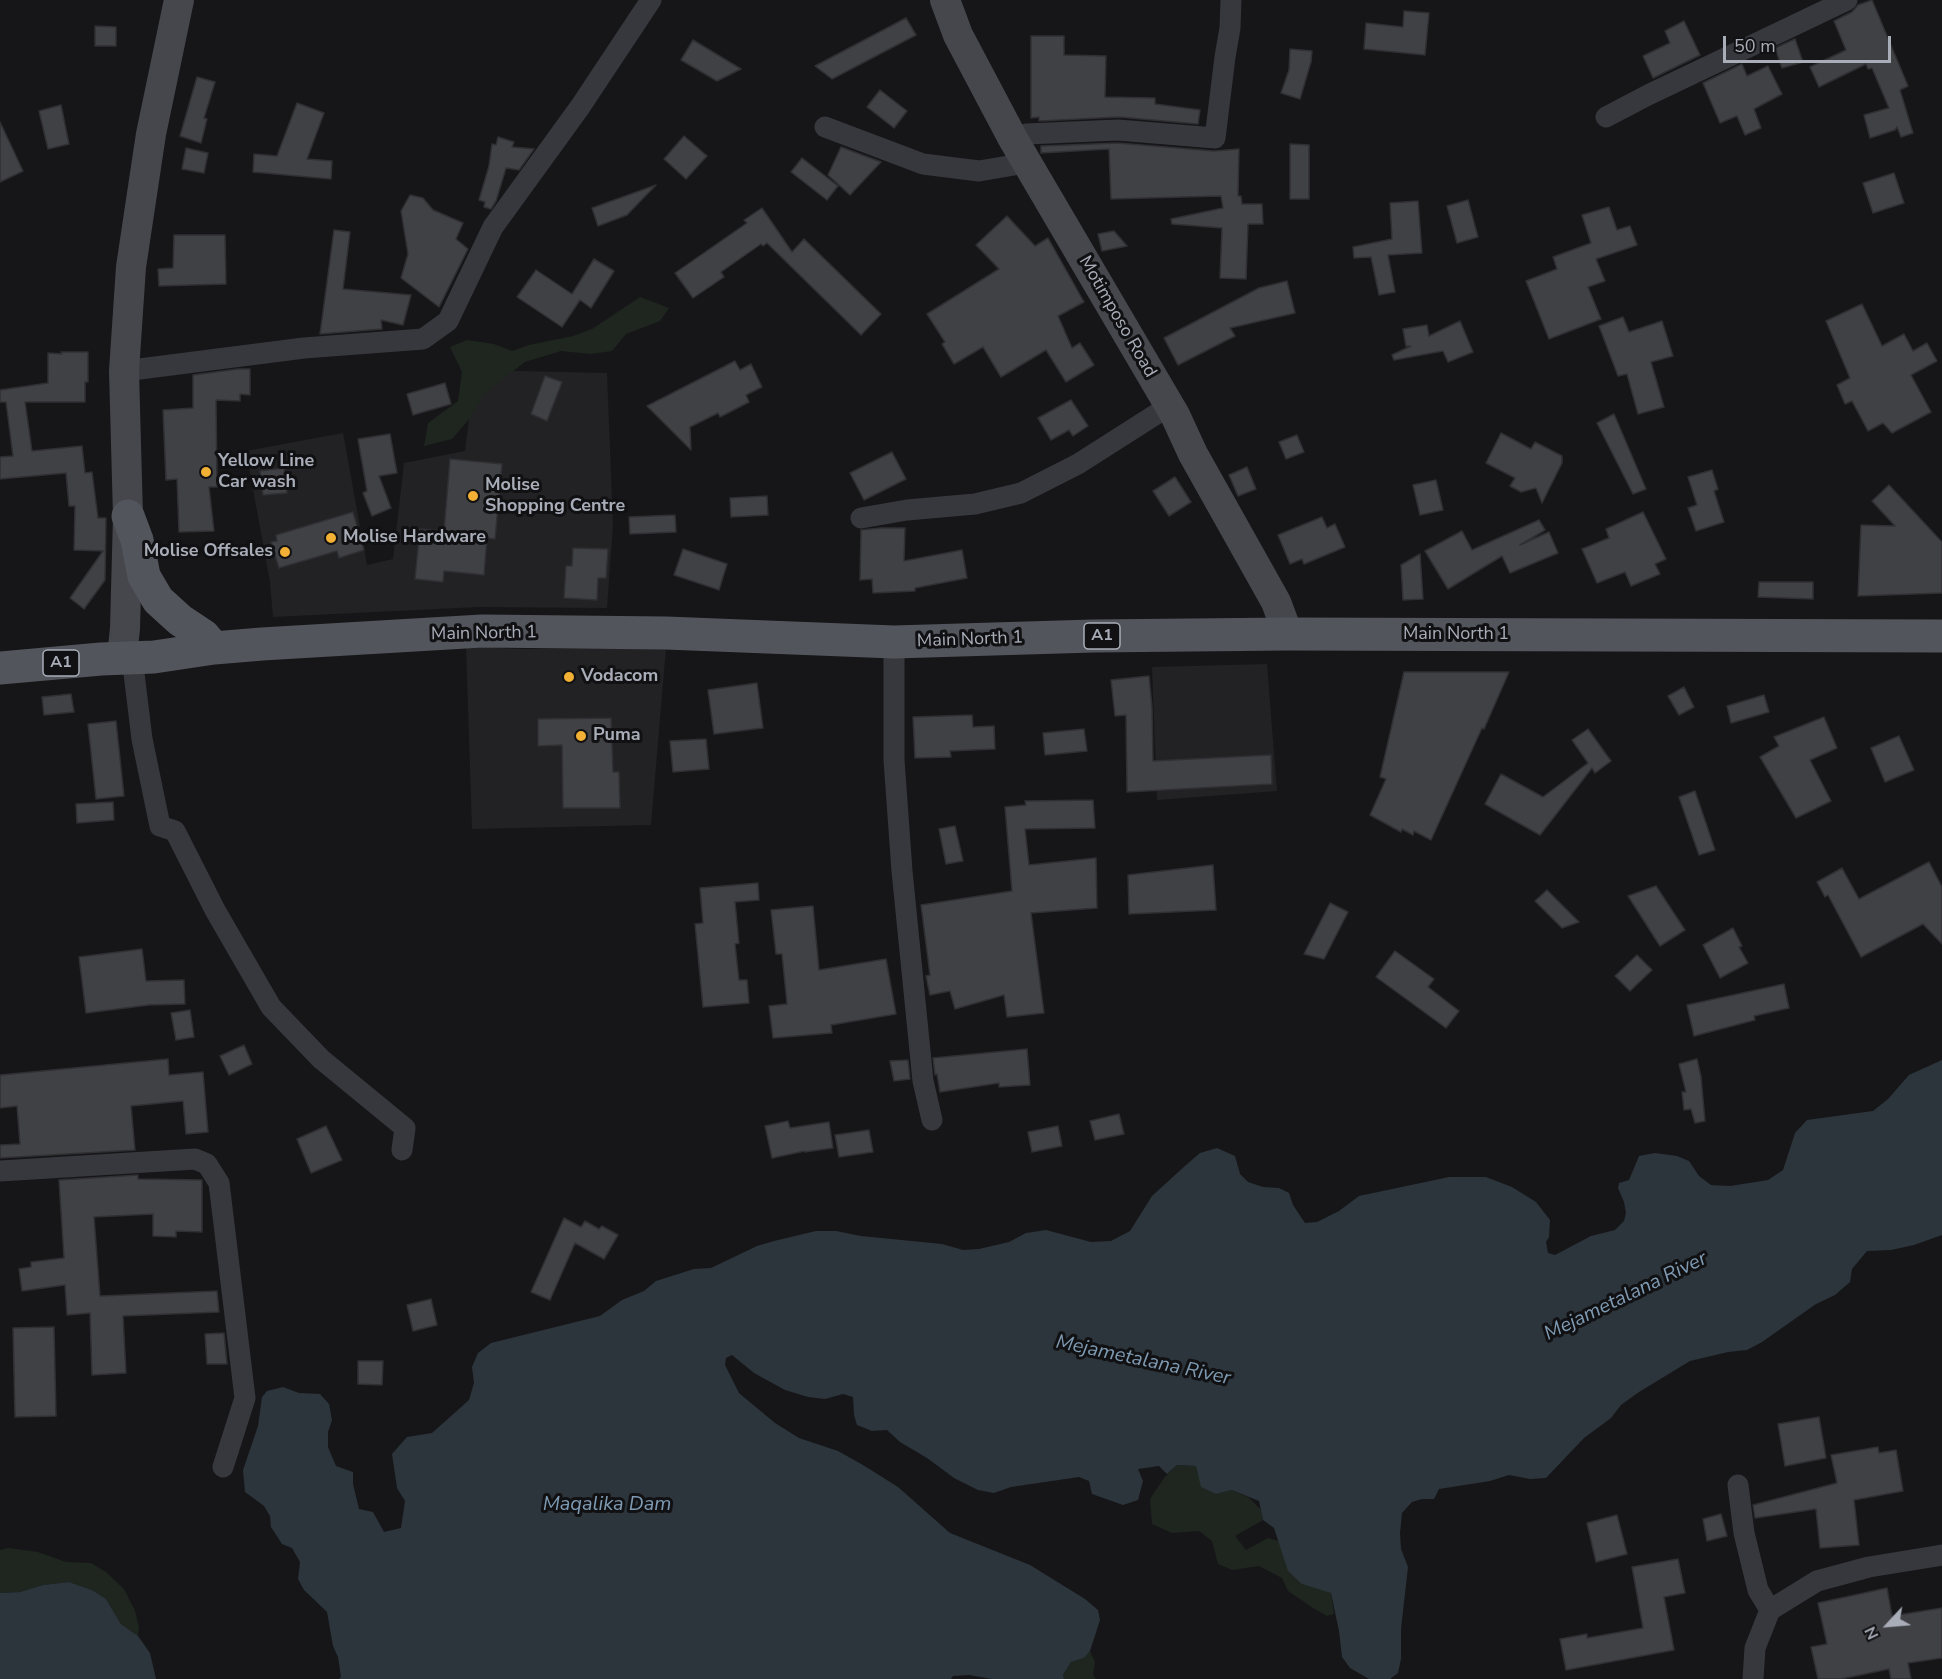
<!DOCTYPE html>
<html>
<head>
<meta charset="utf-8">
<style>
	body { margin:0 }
	#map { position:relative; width:1942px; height:1679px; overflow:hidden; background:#161618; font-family:"Nunito Sans",sans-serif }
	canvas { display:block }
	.north { position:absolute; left:1858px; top:1595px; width:60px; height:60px; -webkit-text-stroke:4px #111113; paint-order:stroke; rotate:244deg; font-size:16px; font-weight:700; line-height:24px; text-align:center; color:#a8adb8 }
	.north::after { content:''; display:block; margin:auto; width:21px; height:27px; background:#a8adb8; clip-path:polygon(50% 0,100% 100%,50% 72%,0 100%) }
	.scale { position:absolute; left:1723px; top:36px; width:168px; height:27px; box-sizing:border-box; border:3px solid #a8adb8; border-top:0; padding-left:8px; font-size:18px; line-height:21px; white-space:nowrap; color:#a8adb8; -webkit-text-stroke:4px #111113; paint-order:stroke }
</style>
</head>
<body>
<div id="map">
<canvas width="1942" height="1679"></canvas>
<div class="north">N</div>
<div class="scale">50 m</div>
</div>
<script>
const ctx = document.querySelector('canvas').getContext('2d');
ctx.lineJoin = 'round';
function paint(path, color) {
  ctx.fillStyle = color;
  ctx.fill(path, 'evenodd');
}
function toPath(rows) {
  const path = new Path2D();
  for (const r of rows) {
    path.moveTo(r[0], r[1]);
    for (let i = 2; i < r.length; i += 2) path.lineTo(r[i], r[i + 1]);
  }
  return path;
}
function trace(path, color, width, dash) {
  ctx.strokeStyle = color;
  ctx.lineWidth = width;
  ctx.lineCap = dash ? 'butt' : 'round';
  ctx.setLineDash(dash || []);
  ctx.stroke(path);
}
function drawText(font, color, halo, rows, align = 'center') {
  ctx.font = font + ' "Nunito Sans",sans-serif';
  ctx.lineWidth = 6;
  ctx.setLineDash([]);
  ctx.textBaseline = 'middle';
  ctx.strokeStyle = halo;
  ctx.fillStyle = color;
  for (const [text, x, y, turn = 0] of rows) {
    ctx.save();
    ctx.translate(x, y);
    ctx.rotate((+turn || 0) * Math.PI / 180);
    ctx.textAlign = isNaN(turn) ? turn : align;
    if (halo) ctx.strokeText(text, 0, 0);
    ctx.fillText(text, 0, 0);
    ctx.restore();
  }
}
paint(toPath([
	[475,370,607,373,613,525,607,608,478,607,273,617,270,582,246,451,343,433,367,565,393,559,404,463,465,451],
	[466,647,524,649,666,648,651,825,472,829],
	[1267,664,1277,791,1157,800,1152,667]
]), '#222225');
paint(toPath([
	[640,297,669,308,660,321,626,334,612,351,591,354,561,351,525,362,485,393,471,417,452,439,424,446,428,423,458,401,462,372,450,347,467,340,494,344,512,351,529,345,573,336,592,329],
	[1177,1465,1196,1466,1202,1487,1216,1494,1232,1490,1248,1497,1261,1510,1263,1520,1235,1536,1246,1550,1268,1538,1279,1541,1289,1571,1331,1593,1334,1614,1327,1616,1313,1608,1288,1591,1282,1578,1259,1566,1232,1570,1218,1564,1212,1541,1199,1531,1172,1533,1152,1524,1150,1499,1164,1478],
	[8,1548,38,1552,66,1562,91,1563,106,1572,124,1589,135,1611,139,1627,138,1636,121,1624,106,1599,92,1590,69,1582,43,1585,20,1592,0,1593,0,1550],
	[1090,1651,1095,1662,1093,1675,1096,1679,1064,1679,1063,1675,1071,1662,1084,1658]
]), '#1e261f');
paint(toPath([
	[1942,1060,1942,1235,1914,1245,1891,1250,1867,1251,1852,1269,1850,1282,1835,1295,1816,1304,1762,1342,1747,1350,1728,1352,1690,1361,1639,1392,1621,1405,1611,1418,1584,1438,1546,1478,1530,1479,1509,1475,1490,1481,1439,1489,1434,1499,1422,1499,1412,1502,1402,1513,1400,1533,1401,1549,1408,1567,1401,1629,1401,1659,1398,1673,1390,1679,1369,1679,1350,1668,1342,1657,1339,1631,1331,1593,1302,1584,1288,1571,1274,1528,1263,1520,1259,1501,1232,1490,1216,1494,1201,1487,1196,1466,1177,1465,1167,1474,1159,1466,1138,1469,1143,1481,1138,1500,1123,1505,1092,1494,1089,1481,1079,1477,1011,1487,994,1493,978,1490,954,1478,927,1458,900,1442,887,1430,872,1431,857,1425,854,1415,853,1397,843,1394,825,1399,808,1397,785,1390,754,1373,732,1355,726,1358,725,1365,739,1393,775,1423,799,1438,838,1451,863,1465,898,1487,950,1533,1030,1565,1085,1599,1098,1610,1100,1620,1090,1651,1084,1658,1071,1662,1063,1675,1064,1679,992,1679,969,1675,953,1676,951,1679,339,1679,341,1677,338,1657,333,1646,327,1612,304,1590,298,1579,300,1562,292,1548,282,1544,271,1527,270,1516,264,1506,245,1492,243,1470,258,1426,262,1397,267,1391,283,1387,299,1393,320,1394,329,1404,332,1420,328,1432,328,1447,336,1466,353,1472,353,1484,359,1509,373,1512,384,1532,401,1528,405,1501,397,1488,392,1454,407,1437,432,1433,469,1400,474,1383,472,1367,478,1353,491,1343,600,1316,622,1300,644,1291,656,1281,694,1269,711,1268,757,1246,774,1241,816,1231,836,1231,861,1236,942,1244,963,1250,979,1249,1009,1242,1026,1233,1046,1230,1091,1242,1111,1241,1130,1231,1152,1196,1186,1165,1200,1153,1217,1148,1235,1156,1240,1174,1248,1182,1263,1187,1279,1188,1289,1193,1293,1205,1305,1223,1317,1222,1339,1211,1359,1196,1449,1177,1486,1177,1512,1187,1536,1202,1550,1220,1549,1237,1546,1242,1548,1253,1555,1255,1591,1236,1615,1230,1624,1221,1626,1213,1624,1202,1618,1188,1619,1183,1629,1180,1639,1156,1655,1153,1677,1156,1689,1161,1699,1176,1711,1185,1730,1186,1768,1180,1783,1170,1795,1133,1807,1120,1873,1111,1888,1099,1909,1075],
	[69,1582,92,1590,106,1599,121,1624,138,1636,150,1653,156,1679,0,1679,0,1593,20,1592,43,1585]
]), '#2c353c');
const building = toPath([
	[1872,0,1908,86,1900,90,1913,133,1901,137,1897,127,1895,130,1870,138,1864,115,1889,108,1872,68,1868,69,1866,64,1819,87,1810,67,1846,50,1834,21,1852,12,1858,5,1872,0],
	[1404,11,1429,13,1425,55,1364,49,1366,23,1403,27,1404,11],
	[906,18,916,35,832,79,815,66,906,18],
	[1684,21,1700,55,1653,78,1643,56,1670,43,1665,31,1684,21],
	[95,26,116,27,116,46,95,46,95,26],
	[1031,36,1064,36,1064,55,1106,56,1105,97,1155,98,1155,104,1200,110,1198,124,1119,117,1039,121,1039,117,1031,118,1031,36],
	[1795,39,1803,62,1782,68,1775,48,1795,39],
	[693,40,741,69,717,81,681,60,693,40],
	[1290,49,1312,51,1311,62,1300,99,1281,93,1289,70,1290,49],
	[1742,64,1747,76,1768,66,1782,94,1754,109,1761,128,1745,135,1737,116,1720,123,1703,83,1742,64],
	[197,77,215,82,204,118,207,119,201,143,180,136,197,77],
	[880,90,907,111,894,128,867,107,880,90],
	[297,103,324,113,307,159,332,161,331,179,253,172,254,154,277,156,297,103],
	[61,105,69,144,48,149,39,111,61,105],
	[0,122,23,171,0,182,0,122],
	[684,136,707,156,686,179,664,159,684,136],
	[498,137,514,142,512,147,534,149,519,170,506,168,496,201,491,209,484,207,485,202,479,200,489,166,492,144,496,145,498,137],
	[1118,143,1214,151,1239,149,1238,196,1241,196,1242,204,1262,204,1263,224,1248,224,1246,279,1220,278,1222,228,1172,224,1171,219,1223,208,1221,196,1111,199,1109,149,1041,153,1041,146,1118,143],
	[1290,144,1309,145,1309,199,1290,199,1290,144],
	[841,147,881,162,850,195,828,175,841,147],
	[186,148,208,153,204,173,182,169,186,148],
	[802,158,838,186,827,200,791,172,802,158],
	[1894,173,1904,203,1873,213,1863,183,1894,173],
	[656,185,627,215,598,226,592,208,656,185],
	[410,195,423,198,433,210,463,223,456,239,468,249,439,307,401,278,408,254,401,211,410,195],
	[1468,200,1478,237,1457,243,1447,206,1468,200],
	[1418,201,1422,253,1388,255,1395,292,1379,295,1371,257,1354,258,1353,247,1392,239,1390,203,1418,201],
	[1609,207,1617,230,1630,226,1637,245,1596,259,1605,281,1588,287,1601,319,1549,339,1526,281,1557,269,1553,257,1591,243,1582,215,1609,207],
	[762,208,792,252,804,239,881,314,861,335,767,243,763,246,761,244,721,272,724,277,693,298,675,273,747,223,744,220,762,208],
	[1007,216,1035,246,1048,238,1084,302,1058,316,1072,348,1080,343,1094,365,1066,382,1046,350,1001,377,983,347,954,364,942,344,945,342,927,314,999,269,976,245,1007,216],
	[334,230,350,232,343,289,411,295,403,325,381,320,382,329,320,334,334,230],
	[1114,231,1127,246,1102,251,1098,234,1114,231],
	[174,235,225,235,226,284,159,286,158,269,173,268,174,235],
	[594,259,614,271,591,308,580,300,562,327,517,297,536,270,572,294,594,259],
	[1287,281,1295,313,1230,328,1235,336,1178,365,1164,338,1259,288,1287,281],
	[1862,304,1882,346,1904,334,1913,351,1927,343,1937,361,1911,375,1931,412,1892,433,1883,423,1868,431,1852,401,1845,404,1837,385,1850,378,1826,321,1862,304],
	[1623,317,1629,332,1662,321,1673,356,1651,362,1664,407,1638,414,1627,374,1618,376,1599,326,1623,317],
	[1460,321,1473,352,1448,362,1443,351,1394,360,1392,355,1411,346,1406,346,1403,329,1427,325,1429,336,1460,321],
	[61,352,88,352,88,382,85,382,85,402,25,402,32,451,82,446,85,473,92,472,98,518,106,518,105,580,84,609,70,598,103,551,74,550,75,506,69,506,66,473,0,479,0,457,13,456,6,402,0,402,0,390,48,383,48,353,62,354,61,352],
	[735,361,740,370,751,364,762,387,746,395,749,402,720,417,718,413,690,427,691,450,647,406,735,361],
	[238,369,250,369,250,395,240,394,240,401,216,400,217,487,209,487,214,531,179,532,177,479,166,480,163,410,193,408,193,375,238,369],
	[545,376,562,382,547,421,531,414,545,376],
	[445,383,451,404,413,415,407,394,445,383],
	[1071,400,1088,426,1073,436,1069,430,1051,440,1038,418,1071,400],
	[1614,414,1646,489,1633,494,1597,423,1614,414],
	[1501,433,1531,449,1535,442,1562,456,1562,463,1542,503,1536,488,1521,492,1510,486,1515,478,1486,463,1501,433],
	[390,434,397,473,379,476,391,508,372,516,363,493,367,491,358,439,390,434],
	[1297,435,1304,452,1286,459,1279,442,1297,435],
	[892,452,906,479,864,500,850,473,892,452],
	[450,459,502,464,495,539,487,538,484,575,444,571,443,582,415,579,420,529,444,531,450,459],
	[1247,467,1256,489,1238,496,1229,475,1247,467],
	[284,468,287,493,263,495,260,471,284,468],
	[1712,470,1718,489,1714,491,1724,522,1696,531,1688,508,1697,505,1688,477,1712,470],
	[1175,477,1191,502,1169,516,1153,491,1175,477],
	[1436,480,1443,510,1420,515,1413,485,1436,480],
	[1889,485,1942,542,1942,593,1858,596,1861,525,1895,526,1872,501,1889,485],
	[767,496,768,515,731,517,730,498,767,496],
	[353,512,364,550,339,558,337,551,279,568,271,542,277,541,276,535,353,512],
	[1643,512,1666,559,1655,564,1660,574,1631,586,1625,572,1597,583,1582,549,1609,538,1606,529,1643,512],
	[675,515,676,532,630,534,629,517,675,515],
	[1322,517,1327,528,1335,524,1345,547,1304,564,1302,559,1290,564,1278,535,1322,517],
	[1539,520,1545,530,1520,545,1549,532,1558,553,1510,573,1502,556,1448,589,1425,551,1462,531,1472,550,1539,520],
	[881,528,905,528,904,561,962,550,967,578,915,588,915,591,873,593,872,579,860,580,861,530,881,528],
	[573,548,608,549,606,578,598,578,597,600,564,598,566,566,572,566,573,548],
	[683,549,727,564,719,590,674,575,683,549],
	[1420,554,1423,599,1403,600,1401,565,1420,554],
	[1759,582,1813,582,1813,599,1758,597,1759,582],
	[1404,672,1509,672,1484,729,1482,728,1431,840,1414,831,1413,835,1402,829,1401,832,1370,815,1386,779,1380,777,1404,672],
	[1149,676,1152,707,1153,761,1271,755,1272,784,1127,792,1126,715,1115,716,1111,680,1149,676],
	[757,683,763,728,714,734,708,690,757,683],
	[1684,687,1694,707,1679,715,1668,696,1684,687],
	[71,694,74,712,44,715,42,697,71,694],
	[1764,695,1769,712,1731,723,1727,706,1764,695],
	[972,715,973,727,994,726,995,749,950,751,951,757,915,758,913,717,972,715],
	[1824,717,1837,748,1810,760,1831,801,1796,818,1760,757,1779,746,1774,737,1824,717],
	[611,718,613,772,619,772,620,808,563,808,562,745,538,746,538,719,611,718],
	[116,721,124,796,96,799,88,724,116,721],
	[1084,729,1087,751,1045,755,1043,733,1084,729],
	[1588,729,1611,761,1595,773,1592,768,1540,835,1485,804,1501,774,1543,797,1588,763,1572,740,1588,729],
	[1899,736,1914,770,1885,782,1871,748,1899,736],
	[706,739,709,769,673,772,670,741,706,739],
	[1695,791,1715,850,1699,855,1679,797,1695,791],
	[1093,800,1095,828,1025,829,1029,865,1096,858,1097,908,1031,913,1044,1013,1007,1017,1004,995,955,1009,950,991,930,995,926,976,930,975,921,905,1012,891,1005,807,1026,805,1025,801,1093,800],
	[113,802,114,820,77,823,76,804,113,802],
	[955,826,963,861,946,864,939,829,955,826],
	[1929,862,1942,887,1942,944,1923,924,1861,957,1828,895,1825,897,1817,882,1842,868,1859,899,1929,862],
	[1213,865,1216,910,1129,914,1128,875,1213,865],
	[758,883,759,900,735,902,739,943,735,944,739,980,747,980,749,1003,703,1007,695,924,703,923,700,888,758,883],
	[1656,886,1685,930,1660,946,1628,896,1656,886],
	[1547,890,1579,922,1562,928,1535,901,1547,890],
	[1330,903,1348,912,1324,959,1304,954,1330,903],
	[813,906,819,970,886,959,896,1014,831,1025,832,1033,773,1038,769,1006,787,1004,782,954,776,954,771,910,813,906],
	[1733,928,1742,946,1739,947,1748,963,1720,978,1703,945,1733,928],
	[142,949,146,981,184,980,185,1004,149,1005,86,1013,79,957,142,949],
	[1395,951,1434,979,1428,987,1459,1011,1446,1028,1376,977,1395,951],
	[1637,955,1652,970,1630,991,1615,976,1637,955],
	[1784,984,1789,1008,1754,1016,1755,1020,1694,1036,1687,1005,1784,984],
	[190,1010,194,1037,176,1040,171,1013,190,1010],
	[244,1045,252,1064,229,1075,220,1056,244,1045],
	[1027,1049,1030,1085,999,1087,999,1083,940,1092,937,1074,935,1075,933,1058,1027,1049],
	[168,1059,169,1075,203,1072,208,1132,186,1134,183,1101,131,1106,135,1150,0,1158,0,1145,20,1144,17,1106,0,1108,0,1075,168,1059],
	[1697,1059,1701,1077,1705,1121,1695,1123,1691,1109,1684,1110,1682,1092,1686,1092,1679,1064,1697,1059],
	[908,1060,910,1079,894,1081,890,1061,908,1060],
	[1119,1114,1124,1134,1095,1140,1090,1121,1119,1114],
	[788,1121,790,1128,829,1122,833,1148,805,1152,805,1151,772,1158,765,1126,788,1121],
	[326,1126,342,1160,311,1173,297,1139,326,1126],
	[1058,1126,1062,1146,1032,1152,1028,1132,1058,1126],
	[869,1130,873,1152,839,1157,835,1135,869,1130],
	[138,1175,138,1179,202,1180,202,1232,176,1231,176,1237,153,1236,153,1214,94,1217,100,1296,217,1291,219,1312,123,1316,126,1373,92,1375,90,1313,67,1315,65,1285,22,1291,19,1269,31,1267,31,1262,64,1258,59,1180,138,1175],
	[564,1218,581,1227,585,1221,599,1229,602,1226,618,1235,604,1259,575,1243,550,1300,531,1292,564,1218],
	[431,1299,437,1325,413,1331,407,1305,431,1299],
	[54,1327,56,1416,15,1417,13,1328,54,1327],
	[224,1333,227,1364,207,1364,205,1334,224,1333],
	[358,1361,383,1361,382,1385,358,1384,358,1361],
	[1819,1417,1826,1458,1785,1466,1778,1424,1819,1417],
	[1878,1447,1879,1453,1896,1450,1903,1491,1854,1500,1859,1545,1820,1548,1816,1509,1755,1518,1753,1505,1837,1483,1831,1455,1878,1447],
	[1721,1514,1727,1536,1707,1541,1703,1519,1721,1514],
	[1617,1515,1627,1554,1596,1562,1587,1523,1617,1515],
	[1678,1559,1685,1593,1664,1597,1674,1650,1566,1670,1560,1639,1587,1634,1587,1638,1643,1628,1632,1567,1678,1559],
	[1887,1588,1892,1616,1942,1608,1942,1658,1908,1663,1911,1679,1891,1679,1889,1669,1841,1679,1818,1679,1811,1647,1827,1644,1818,1603,1887,1588]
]);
paint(building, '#404145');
trace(building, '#303034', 1.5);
trace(toPath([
	[1606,117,1648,95,1847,0],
	[825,127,923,164,979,171,1026,163],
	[1013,139,1026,134,1118,130,1215,138,1225,57,1230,28,1231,0],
	[124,371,304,348,423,339,448,321,493,227,580,107,651,0],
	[861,518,907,510,975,504,1021,493,1078,464,1169,406],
	[894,642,894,760,902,871,923,1081,932,1120],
	[132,657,142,739,160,826,175,831,215,910,271,1007,321,1059,405,1128,402,1150],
	[0,1171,195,1159,207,1164,219,1183,245,1398,223,1467],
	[1738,1485,1744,1533,1758,1590,1770,1610],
	[1753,1679,1755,1648,1770,1610,1817,1581,1869,1567,1942,1555]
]), '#37383d', 21);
trace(toPath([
	[945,0,958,35,1013,139,1175,415,1193,454,1276,602,1288,634],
	[122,658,125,628,128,516,124,371,131,267,151,134,179,0]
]), '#45474d', 30);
trace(toPath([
	[128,516,137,540,144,576,158,600,180,620,204,636,214,648],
	[0,668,101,659,154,657,214,648,262,644,482,631,666,633,894,642,1093,636,1288,634,1942,636]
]), '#53555c', 33);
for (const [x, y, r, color] of [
	[206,472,6,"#f2b134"],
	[473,496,6,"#f2b134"],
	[331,538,6,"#f2b134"],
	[285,552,6,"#f2b134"],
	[569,677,6,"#f2b134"],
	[581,736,6,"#f2b134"]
]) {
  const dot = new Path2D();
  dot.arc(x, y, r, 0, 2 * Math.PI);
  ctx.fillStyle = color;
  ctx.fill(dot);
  trace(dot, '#111113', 2);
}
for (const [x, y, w] of [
	[1102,636,36],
	[61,663,36]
]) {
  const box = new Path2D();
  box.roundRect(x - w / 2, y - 13, w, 26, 4.5);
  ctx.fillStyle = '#111113';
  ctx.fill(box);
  trace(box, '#a8adb8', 1.5);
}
drawText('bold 16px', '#a8adb8', null, [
	["A1",1102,636],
	["A1",61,663]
]);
drawText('18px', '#a8adb8', '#111113', [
	["Motimposo Road",1117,317,60],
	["Main North 1",484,634,-1],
	["Main North 1",1456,635],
	["Main North 1",970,640,-2]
]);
drawText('bold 18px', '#a8adb8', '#111113', [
	["Yellow Line",218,462],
	["Car wash",218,483],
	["Molise",485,486],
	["Shopping Centre",485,507],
	["Molise Hardware",343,538],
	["Molise Offsales",273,552,"right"],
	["Vodacom",581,677],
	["Puma",593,736]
], 'left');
drawText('italic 20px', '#7f9bb3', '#111113', [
	["Mejametalana River",1626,1297,-26],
	["Mejametalana River",1143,1361,12],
	["Maqalika Dam",607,1505]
]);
</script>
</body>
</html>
